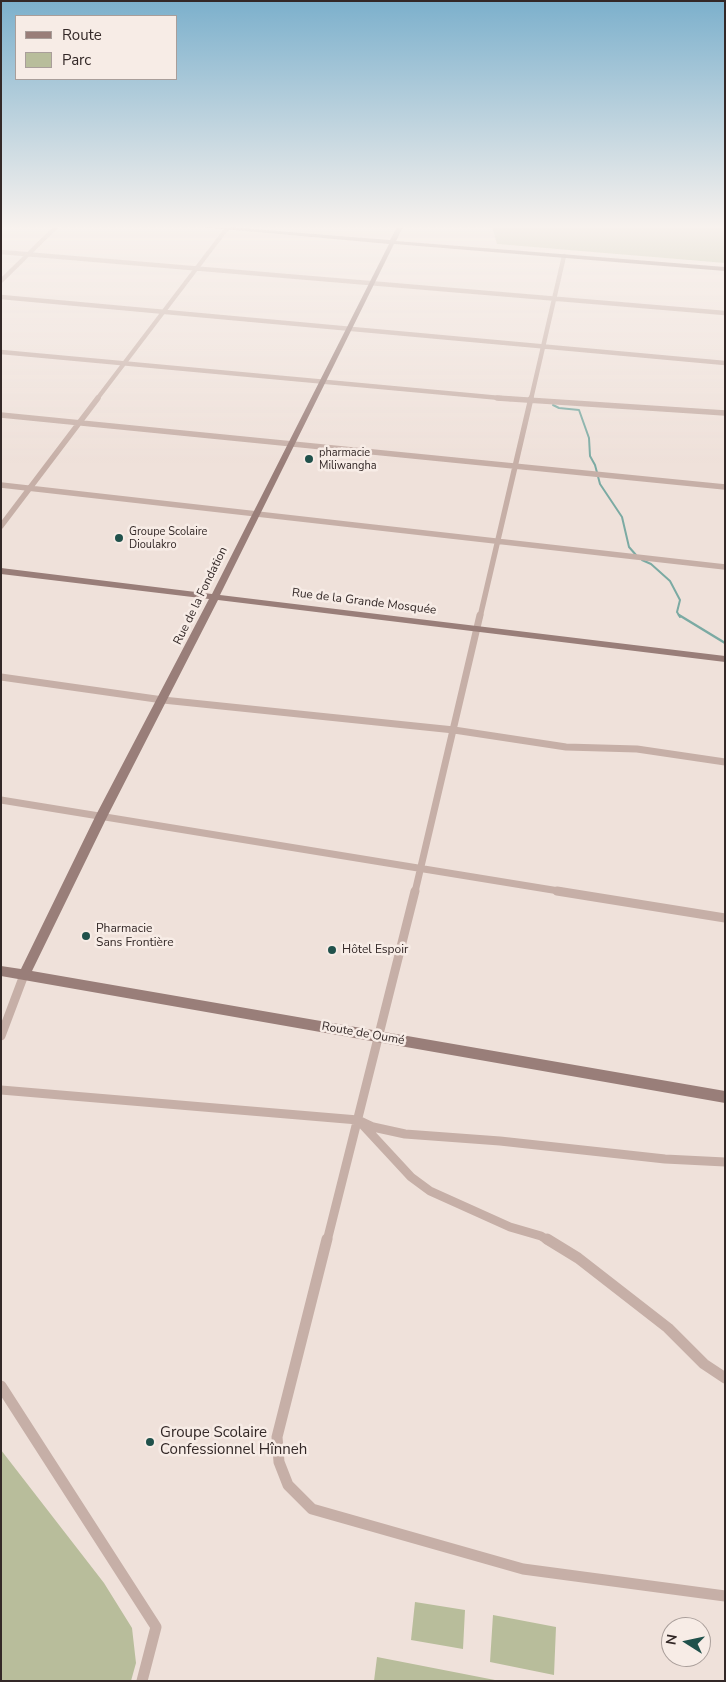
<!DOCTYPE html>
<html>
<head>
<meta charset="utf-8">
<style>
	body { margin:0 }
	#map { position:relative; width:726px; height:1682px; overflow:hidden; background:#efe1da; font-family:"Nunito Sans",sans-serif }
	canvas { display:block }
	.frame { position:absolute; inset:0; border:2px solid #332827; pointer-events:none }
	.legend { position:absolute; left:15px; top:15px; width:162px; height:65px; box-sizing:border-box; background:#f7ece6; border:1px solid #a99e9a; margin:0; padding:6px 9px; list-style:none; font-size:15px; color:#332827 }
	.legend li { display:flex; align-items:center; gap:10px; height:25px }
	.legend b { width:25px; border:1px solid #a99e9a }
	.north { position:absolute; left:661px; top:1617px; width:50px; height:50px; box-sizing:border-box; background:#f7ece6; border:1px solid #a99e9a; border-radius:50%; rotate:280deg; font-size:14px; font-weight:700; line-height:20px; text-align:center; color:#332827 }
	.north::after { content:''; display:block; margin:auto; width:18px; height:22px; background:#20514b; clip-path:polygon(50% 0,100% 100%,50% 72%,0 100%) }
</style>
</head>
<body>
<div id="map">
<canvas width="726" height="1682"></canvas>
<div class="frame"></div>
<ul class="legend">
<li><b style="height:6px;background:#997e79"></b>Route</li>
<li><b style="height:14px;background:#b8bd9b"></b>Parc</li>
</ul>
<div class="north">N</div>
</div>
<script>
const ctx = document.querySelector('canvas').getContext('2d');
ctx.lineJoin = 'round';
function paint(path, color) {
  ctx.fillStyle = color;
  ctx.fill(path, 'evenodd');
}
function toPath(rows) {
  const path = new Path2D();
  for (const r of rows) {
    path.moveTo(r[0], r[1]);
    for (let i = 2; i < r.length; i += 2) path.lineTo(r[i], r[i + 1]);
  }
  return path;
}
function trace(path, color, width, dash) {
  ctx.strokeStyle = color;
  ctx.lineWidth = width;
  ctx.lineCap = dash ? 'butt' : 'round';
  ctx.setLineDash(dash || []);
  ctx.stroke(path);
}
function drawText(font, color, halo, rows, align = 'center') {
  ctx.font = font + ' "Nunito Sans",sans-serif';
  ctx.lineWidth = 5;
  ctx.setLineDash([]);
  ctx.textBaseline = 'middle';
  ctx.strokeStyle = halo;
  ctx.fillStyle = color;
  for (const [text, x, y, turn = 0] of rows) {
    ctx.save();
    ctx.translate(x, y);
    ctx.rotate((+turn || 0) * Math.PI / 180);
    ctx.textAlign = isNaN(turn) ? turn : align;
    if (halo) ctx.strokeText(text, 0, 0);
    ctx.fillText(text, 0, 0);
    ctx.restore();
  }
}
paint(toPath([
	[492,227,725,227,725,263,497,244],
	[1,1450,104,1583,132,1628,136,1663,131,1681,1,1681],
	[415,1602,465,1610,463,1649,411,1640],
	[493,1615,556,1627,554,1675,490,1662],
	[377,1657,500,1681,374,1681]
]), '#b8bd9b');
trace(toPath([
	[553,405,559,408,579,410,589,438,590,456,595,465,600,484,622,517,629,547,636,555],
	[642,560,651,564,670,581,680,600,677,612,680,617]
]), '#7baaa3', 2);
trace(toPath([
	[679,615,725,643]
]), '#7baaa3', 2.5);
trace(toPath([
	[1,252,725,313],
	[1,281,56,227],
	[1,297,725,363],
	[1,352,511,399],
	[97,399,228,227],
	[531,399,564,256]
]), '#c6afa7', 4.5);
trace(toPath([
	[497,398,725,413],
	[1,415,725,487],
	[1,485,725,567],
	[1,526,98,398],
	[480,617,531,398]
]), '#c6afa7', 5.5);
trace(toPath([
	[1,677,163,700,454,730,566,747,637,749,725,762],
	[1,800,565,892],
	[415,892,480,615]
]), '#c6afa7', 7);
trace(toPath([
	[557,891,725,918],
	[1,1036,24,975],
	[1,1090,358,1120,373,1127,405,1134,500,1141,665,1159,725,1162],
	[361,1123,411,1177,430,1191,510,1227,541,1236,549,1241],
	[327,1241,415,891]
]), '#c6afa7', 9);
trace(toPath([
	[327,1239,277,1437,279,1462,288,1485,312,1509,523,1569,725,1596],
	[547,1239,578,1258,668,1328,704,1364,725,1378],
	[1,1386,156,1627,142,1681]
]), '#c6afa7', 11);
paint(toPath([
	[202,227,227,227,390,240,397,227,403,227,396,241,725,267,725,271,394,244,220,595,725,656,725,662,218,600,108,815,32,971,725,1091,725,1103,1,976,1,966,21,969,96,815,209,599,1,574,1,568,212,594,389,244,202,227]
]), '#997e79');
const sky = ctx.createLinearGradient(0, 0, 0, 463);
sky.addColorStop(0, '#7cb0cc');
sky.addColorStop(0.49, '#f8f2ee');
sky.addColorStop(1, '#f8f2ee00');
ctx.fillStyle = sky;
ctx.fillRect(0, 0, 726, 463);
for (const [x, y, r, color] of [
	[309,459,5,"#20514b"],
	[119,538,5,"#20514b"],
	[86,936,5,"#20514b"],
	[332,950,5,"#20514b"],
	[150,1442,5,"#20514b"]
]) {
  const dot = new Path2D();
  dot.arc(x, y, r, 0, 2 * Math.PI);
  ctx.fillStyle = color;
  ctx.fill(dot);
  trace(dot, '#f7ece6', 2);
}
drawText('11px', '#332827', '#f7ece6', [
	["pharmacie",319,453],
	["Miliwangha",319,466],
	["Groupe Scolaire",129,532],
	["Dioulakro",129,545]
], 'left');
drawText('12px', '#332827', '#f7ece6', [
	["Rue de la Fondation",201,596,-64],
	["Rue de la Grande Mosquée",364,602,7],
	["Route de Oumé",363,1034,10]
]);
drawText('12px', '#332827', '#f7ece6', [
	["Pharmacie",96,929],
	["Sans Frontière",96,943],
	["Hôtel Espoir",342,950]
], 'left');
drawText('15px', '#332827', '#f7ece6', [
	["Groupe Scolaire",160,1433],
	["Confessionnel Hînneh",160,1450]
], 'left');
</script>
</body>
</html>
